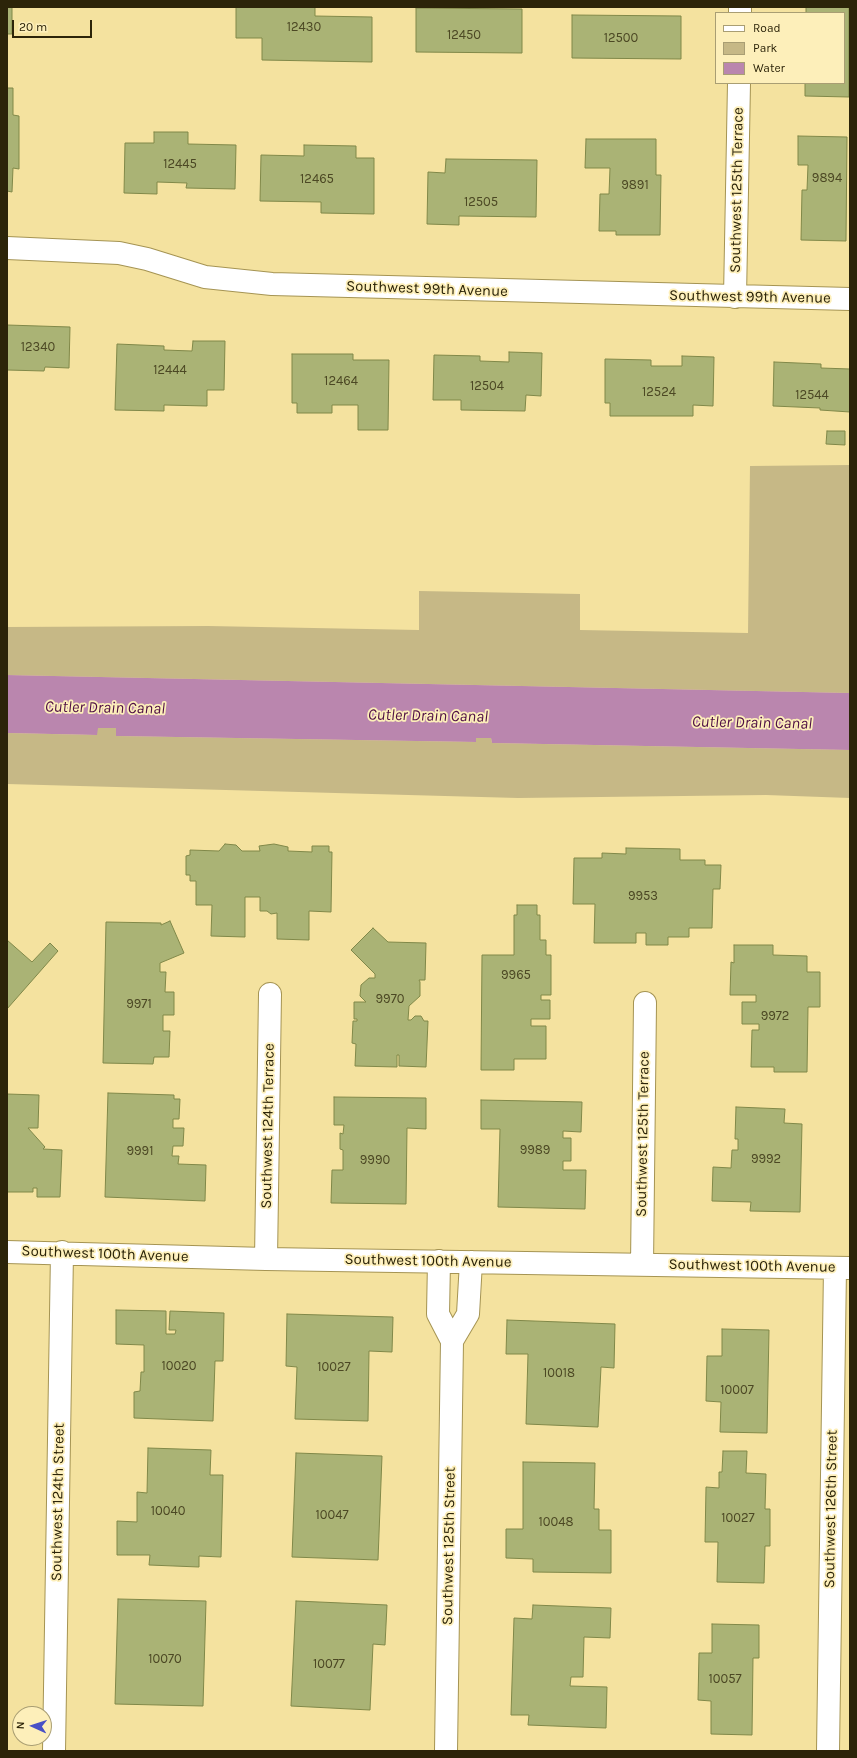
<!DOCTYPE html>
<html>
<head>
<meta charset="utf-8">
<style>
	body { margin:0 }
	#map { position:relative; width:857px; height:1758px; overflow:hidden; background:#f4e29f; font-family:Karla,sans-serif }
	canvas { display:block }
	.frame { position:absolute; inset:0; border:8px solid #2c2409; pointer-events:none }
	.legend { position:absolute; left:715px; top:12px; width:130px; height:72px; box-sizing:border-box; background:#fdefba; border:1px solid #a99e73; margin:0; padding:5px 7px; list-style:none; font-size:12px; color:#2c2409 }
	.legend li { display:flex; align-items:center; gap:8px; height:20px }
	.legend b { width:20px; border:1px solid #a99e73 }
	.north { position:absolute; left:12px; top:1706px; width:40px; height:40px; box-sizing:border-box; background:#fdefba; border:1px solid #a99e73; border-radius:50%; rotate:273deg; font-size:11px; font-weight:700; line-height:16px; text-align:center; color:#2c2409 }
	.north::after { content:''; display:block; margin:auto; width:14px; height:18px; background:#4951c6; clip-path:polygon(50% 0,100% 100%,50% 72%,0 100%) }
	.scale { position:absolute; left:12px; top:20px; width:80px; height:18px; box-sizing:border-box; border:2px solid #2c2409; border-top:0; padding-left:5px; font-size:12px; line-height:14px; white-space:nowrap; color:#2c2409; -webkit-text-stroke:3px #fdefba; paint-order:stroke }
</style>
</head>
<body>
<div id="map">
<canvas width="857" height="1758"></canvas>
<div class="frame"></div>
<ul class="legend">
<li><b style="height:5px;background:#fff"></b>Road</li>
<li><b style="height:11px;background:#c6b886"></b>Park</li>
<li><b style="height:11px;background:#ba86ae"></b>Water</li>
</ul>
<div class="north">N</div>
<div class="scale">20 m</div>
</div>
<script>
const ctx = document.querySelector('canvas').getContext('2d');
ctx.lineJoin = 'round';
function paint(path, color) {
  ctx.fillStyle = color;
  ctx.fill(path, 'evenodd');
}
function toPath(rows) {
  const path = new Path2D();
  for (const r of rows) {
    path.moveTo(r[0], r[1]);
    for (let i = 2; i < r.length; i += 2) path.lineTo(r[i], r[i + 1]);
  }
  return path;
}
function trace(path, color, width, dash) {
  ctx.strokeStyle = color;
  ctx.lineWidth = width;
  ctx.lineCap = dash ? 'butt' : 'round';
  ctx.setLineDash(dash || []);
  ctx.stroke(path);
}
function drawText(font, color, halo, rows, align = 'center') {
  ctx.font = font + ' Karla,sans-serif';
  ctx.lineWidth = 3.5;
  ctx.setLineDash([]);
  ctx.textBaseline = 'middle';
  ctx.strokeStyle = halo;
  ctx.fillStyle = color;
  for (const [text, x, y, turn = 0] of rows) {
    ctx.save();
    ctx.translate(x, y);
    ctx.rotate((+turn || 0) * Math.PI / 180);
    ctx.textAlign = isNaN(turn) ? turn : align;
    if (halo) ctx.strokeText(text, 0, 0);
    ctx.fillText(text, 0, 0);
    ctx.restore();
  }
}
paint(toPath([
	[850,465,850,693,7,675,7,627,208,626,419,630,419,591,580,594,580,630,748,633,750,466],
	[97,728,116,728,116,736,476,742,476,738,491,738,492,743,850,750,850,798,766,795,518,798,7,784,7,733,96,735]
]), '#c6b886');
paint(toPath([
	[7,675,850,693,850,750,492,743,491,738,476,738,476,742,116,736,116,728,98,728,97,735,7,733]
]), '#ba86ae');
const building = toPath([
	[7,7,12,7,12,34,7,34,7,7],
	[236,7,315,7,315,16,372,17,372,62,262,60,262,38,236,38,236,7],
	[806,7,849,7,849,97,805,96,805,83,844,83,844,13,806,13,806,7],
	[416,8,522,9,522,53,416,52,416,8],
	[572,15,681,16,681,59,572,58,572,15],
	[7,88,13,88,13,115,19,116,19,169,13,168,12,192,7,191,7,88],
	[154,132,188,132,188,144,236,145,235,189,186,188,187,183,157,182,157,194,124,193,125,143,154,143,154,132],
	[798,136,847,137,846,241,801,240,802,190,807,190,808,165,798,165,798,136],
	[586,139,656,139,656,175,661,175,660,235,616,235,616,231,599,231,600,194,609,194,610,168,585,168,586,139],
	[304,145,356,146,356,158,374,158,374,214,321,213,321,202,260,201,261,155,304,156,304,145],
	[446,159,537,160,536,217,459,216,459,225,427,224,428,172,445,173,446,159],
	[7,325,70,327,69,368,45,367,44,371,7,370,7,390,7,325],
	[193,341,225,341,224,390,207,390,207,406,164,405,164,411,115,410,117,344,164,346,164,350,192,351,193,341],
	[509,352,542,353,541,396,526,395,525,411,461,410,461,400,433,400,434,355,480,356,480,361,509,362,509,352],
	[292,354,353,354,353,360,389,360,388,430,358,430,358,405,332,405,332,413,297,413,297,403,292,403,292,354],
	[682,356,714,357,713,406,693,405,693,416,610,416,610,403,605,403,605,359,651,360,651,366,682,366,682,356],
	[774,362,821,364,821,368,850,369,850,412,820,410,820,408,773,406,774,362],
	[827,431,845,431,845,445,826,444,827,431],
	[225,844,236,845,242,851,260,851,259,846,274,844,288,847,288,851,312,852,312,846,329,846,329,852,332,852,331,912,309,911,309,940,277,939,277,913,271,914,267,911,260,911,260,897,245,897,245,937,211,936,212,905,196,905,196,881,190,881,190,875,186,875,186,856,190,855,190,850,219,851,225,844],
	[626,848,680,849,680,860,705,860,705,865,721,865,720,889,713,889,712,928,689,928,689,937,668,937,668,945,646,945,646,933,636,933,636,943,594,943,595,904,573,904,574,858,602,858,602,853,626,854,626,848],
	[517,905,537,905,537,915,540,915,540,940,546,940,546,955,551,955,551,995,541,995,541,1000,550,1000,550,1019,531,1019,531,1026,546,1026,546,1059,514,1059,514,1070,481,1070,482,955,514,955,514,915,517,915,517,905],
	[170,921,184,953,160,963,160,972,166,972,165,992,174,992,174,1015,163,1015,163,1031,170,1031,169,1057,154,1057,153,1064,103,1063,106,922,161,923,161,925,170,921],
	[373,928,388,942,426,943,425,980,419,980,420,982,420,996,409,1006,408,1020,411,1020,415,1016,421,1016,424,1021,428,1021,426,1067,399,1066,399,1055,397,1055,397,1067,355,1066,356,1044,352,1043,353,1021,357,1021,357,1019,354,1019,354,1002,366,1002,360,996,361,985,369,978,375,978,375,974,351,950,373,928],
	[7,940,32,962,50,943,58,951,7,1009,7,940],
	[734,945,773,945,773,955,807,956,807,972,820,972,820,1007,808,1007,807,1072,774,1072,774,1067,751,1067,752,1030,759,1030,759,1024,742,1024,742,1002,756,1002,756,995,730,995,731,962,734,963,734,945],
	[108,1093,174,1095,174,1099,180,1099,179,1119,173,1119,173,1128,184,1128,183,1146,173,1146,172,1156,179,1156,178,1164,206,1165,205,1201,105,1197,108,1093],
	[7,1094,39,1095,38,1128,28,1128,45,1147,43,1149,62,1150,60,1197,37,1197,37,1188,33,1188,33,1192,7,1192,7,1094],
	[334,1097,426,1098,426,1129,407,1128,406,1204,331,1203,332,1170,343,1170,343,1150,340,1149,340,1133,343,1134,344,1125,334,1125,334,1097],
	[481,1100,582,1102,581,1132,563,1131,563,1138,571,1138,571,1161,563,1161,563,1170,586,1170,585,1209,498,1207,500,1129,481,1129,481,1100],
	[736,1107,785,1109,784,1123,802,1124,800,1212,750,1211,751,1202,712,1201,713,1167,731,1168,732,1150,738,1150,738,1139,735,1139,736,1107],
	[116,1310,166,1311,166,1334,175,1334,176,1330,169,1330,170,1311,224,1313,223,1361,215,1361,213,1421,134,1418,134,1392,140,1391,141,1372,144,1372,144,1345,116,1344,116,1310],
	[287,1314,393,1317,392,1352,369,1351,368,1421,295,1419,297,1367,286,1366,287,1314],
	[507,1320,615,1324,614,1368,601,1367,598,1427,526,1424,528,1354,506,1354,507,1320],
	[722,1329,769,1330,767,1433,720,1432,721,1402,706,1401,707,1356,722,1356,722,1329],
	[148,1448,211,1450,210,1475,223,1475,221,1557,199,1556,199,1567,149,1565,150,1555,117,1555,117,1521,137,1522,137,1492,147,1493,148,1448],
	[723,1451,747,1451,746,1473,766,1474,765,1509,770,1509,770,1546,765,1546,764,1583,717,1582,718,1542,705,1542,706,1487,719,1488,719,1472,722,1472,723,1451],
	[296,1453,382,1456,378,1560,292,1557,296,1453],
	[523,1462,595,1463,594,1509,599,1509,599,1530,611,1530,611,1573,533,1572,533,1559,506,1558,506,1529,523,1529,523,1462],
	[118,1599,206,1601,203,1706,115,1704,118,1599],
	[296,1601,387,1605,385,1645,373,1644,370,1710,291,1706,296,1601],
	[533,1605,611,1608,610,1638,584,1637,583,1677,571,1677,570,1686,607,1687,606,1728,528,1725,529,1715,511,1715,514,1618,532,1619,533,1605],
	[712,1624,759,1625,759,1658,753,1658,752,1735,711,1734,711,1701,698,1700,699,1653,712,1653,712,1624]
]);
paint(building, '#aab375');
trace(building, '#808849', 1);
const minor = toPath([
	[740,13,740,7],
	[7,248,119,253,147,259,205,277,272,284,850,299],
	[735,297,739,83],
	[7,1252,266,1259,850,1268],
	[266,1259,270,994],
	[439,1261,438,1314,452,1341,446,1751],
	[642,1265,645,1003],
	[452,1341,468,1314,471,1262],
	[54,1751,62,1252],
	[828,1751,835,1268]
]);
trace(minor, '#a59453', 24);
trace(minor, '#fff', 22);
drawText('13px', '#4c4824', null, [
	["12430",304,27],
	["12450",464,35],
	["12500",621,38],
	["12445",180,164],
	["9894",827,178],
	["12465",317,179],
	["9891",635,185],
	["12505",481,202],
	["12340",38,347],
	["12444",170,370],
	["12464",341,381],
	["12504",487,386],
	["12524",659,392],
	["12544",812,395],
	["9953",643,896],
	["9965",516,975],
	["9970",390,999],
	["9971",139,1004],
	["9972",775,1016],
	["9989",535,1150],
	["9991",140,1151],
	["9992",766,1159],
	["9990",375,1160],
	["10020",179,1366],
	["10027",334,1367],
	["10018",559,1373],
	["10007",737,1390],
	["10040",168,1511],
	["10047",332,1515],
	["10027",738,1518],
	["10048",556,1522],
	["10070",165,1659],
	["10077",329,1664],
	["10057",725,1679]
]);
drawText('15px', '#2c2409', '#fdefba', [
	["Southwest 125th Terrace",737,190,-89],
	["Southwest 99th Avenue",427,289,2],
	["Southwest 99th Avenue",750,297,1],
	["Southwest 124th Terrace",268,1126,-89],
	["Southwest 125th Terrace",643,1134,-89],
	["Southwest 100th Avenue",105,1254,2],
	["Southwest 100th Avenue",428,1261,1],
	["Southwest 100th Avenue",752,1266,1],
	["Southwest 124th Street",58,1502,-89],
	["Southwest 126th Street",831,1509,-89],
	["Southwest 125th Street",449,1546,-89]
]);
drawText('italic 16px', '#4e0e44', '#fdefba', [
	["Cutler Drain Canal",105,708,1],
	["Cutler Drain Canal",428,716,1],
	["Cutler Drain Canal",752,723,1]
]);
</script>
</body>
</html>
